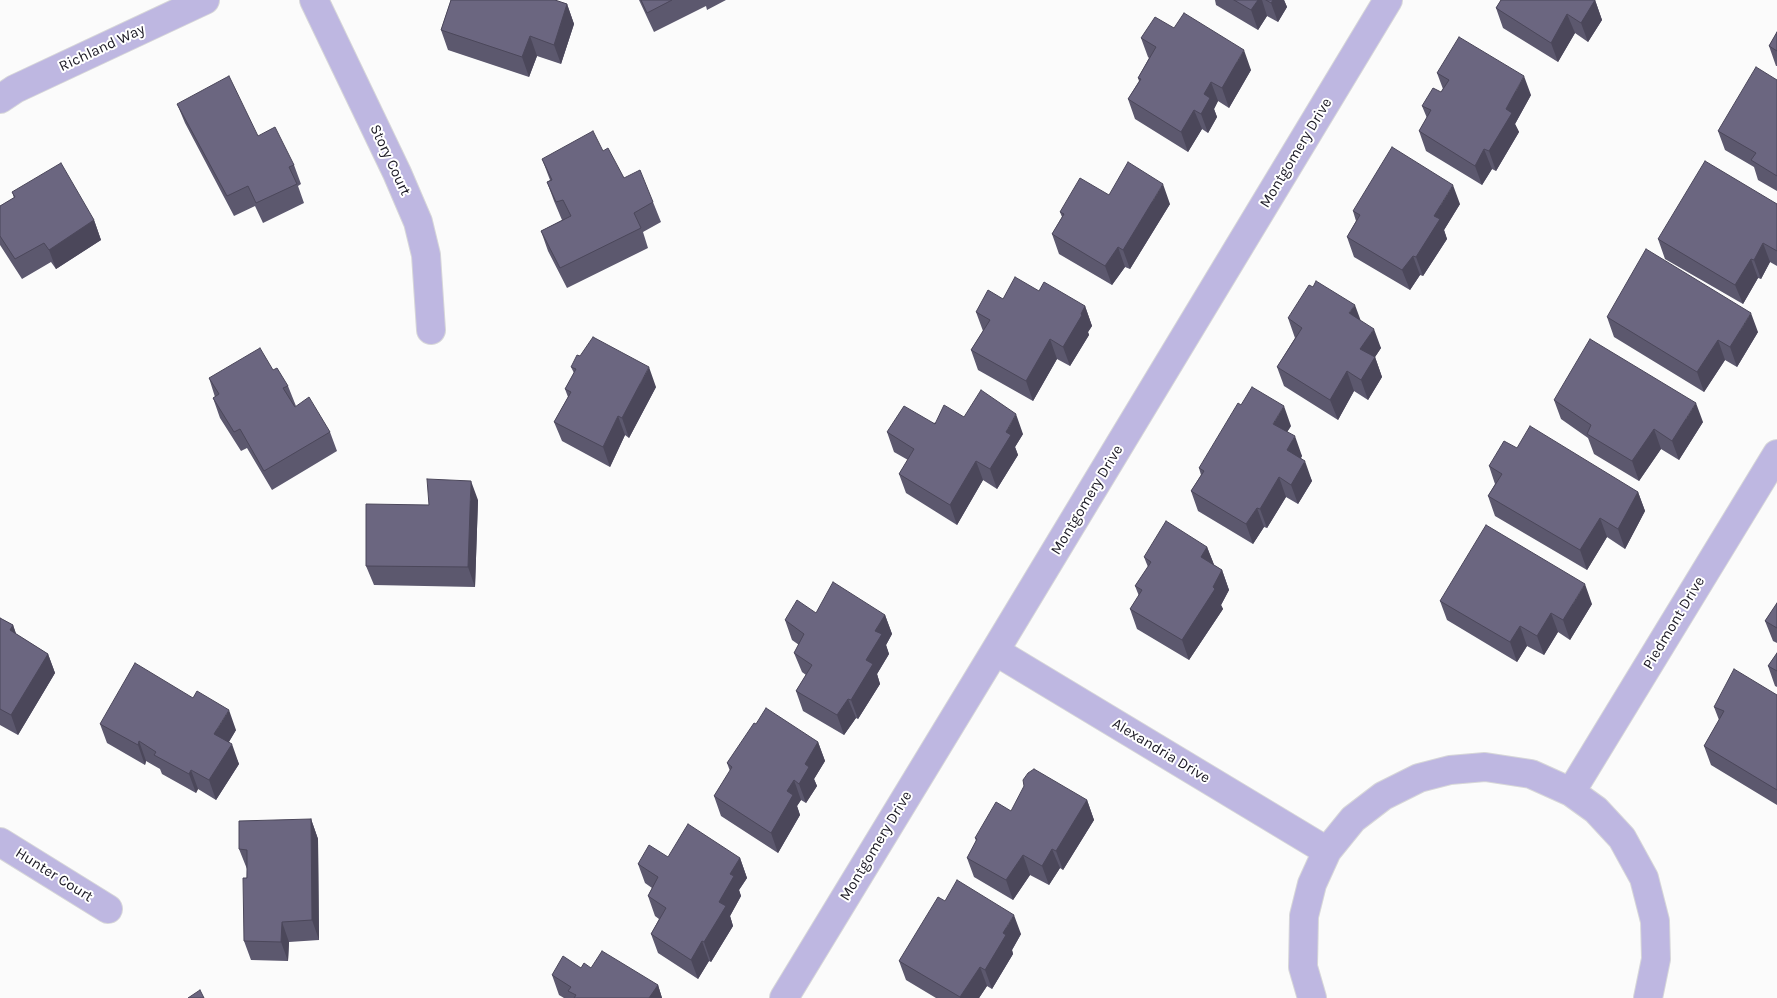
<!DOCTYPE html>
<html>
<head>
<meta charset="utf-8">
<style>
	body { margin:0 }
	canvas { display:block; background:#fbfbfb }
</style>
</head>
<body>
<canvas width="1777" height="998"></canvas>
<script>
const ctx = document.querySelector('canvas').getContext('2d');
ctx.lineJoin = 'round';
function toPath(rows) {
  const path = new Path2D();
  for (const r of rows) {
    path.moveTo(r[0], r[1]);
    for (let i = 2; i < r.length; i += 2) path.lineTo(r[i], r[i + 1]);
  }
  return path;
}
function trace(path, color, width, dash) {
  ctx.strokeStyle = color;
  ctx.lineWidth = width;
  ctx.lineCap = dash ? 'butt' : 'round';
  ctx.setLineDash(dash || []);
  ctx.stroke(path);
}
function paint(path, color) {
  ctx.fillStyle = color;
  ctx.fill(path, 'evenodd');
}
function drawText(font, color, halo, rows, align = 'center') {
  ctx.font = font + ' Karla,sans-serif';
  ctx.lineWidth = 4;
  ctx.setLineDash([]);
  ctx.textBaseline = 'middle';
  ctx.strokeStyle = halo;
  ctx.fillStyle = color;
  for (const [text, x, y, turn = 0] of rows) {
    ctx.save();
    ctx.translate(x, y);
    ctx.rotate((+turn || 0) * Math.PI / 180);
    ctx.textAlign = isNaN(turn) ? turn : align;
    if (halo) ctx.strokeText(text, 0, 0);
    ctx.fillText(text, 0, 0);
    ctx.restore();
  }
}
const minor = toPath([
	[314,0,397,173,418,222,426,255,431,330],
	[0,99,15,89,205,0],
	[995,651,1327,851],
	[1571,792,1777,454],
	[0,842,108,909],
	[784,998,995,651,1388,0],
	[1312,998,1303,967,1304,916,1312,884,1327,851,1353,819,1383,796,1419,778,1450,770,1485,767,1531,774,1571,792,1596,810,1622,838,1644,878,1655,921,1656,959,1648,998]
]);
trace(minor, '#d7d7d9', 30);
trace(minor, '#beb7e1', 28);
paint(toPath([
	[451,0,557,0,557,1,567,4,574,24,561,64,537,56,529,77,448,50,441,30],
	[639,0,726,0,707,10,706,6,654,32],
	[1215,0,1284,0,1287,7,1278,22,1267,16,1258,30,1216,5],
	[1501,0,1595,0,1602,20,1588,42,1575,33,1558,62,1503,28,1496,8],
	[1174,28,1251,70,1229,108,1218,101,1214,109,1217,117,1208,133,1202,129,1188,152,1135,119,1128,99,1139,81,1138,78,1149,58,1148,57,1141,38],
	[1777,32,1777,66,1776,66,1769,46],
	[1437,73,1531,95,1515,124,1519,132,1496,171,1492,169,1482,185,1426,151,1419,131,1427,118,1422,106,1441,92,1443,89],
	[1777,80,1777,191,1758,180,1754,167,1725,150,1718,131],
	[177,104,258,136,294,165,301,184,298,186,304,203,263,223,255,206,234,216,185,123],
	[603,151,624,178,653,202,661,222,643,232,648,248,567,288,548,251,541,231,562,220,554,201,547,182,550,180,542,159],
	[12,192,94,220,101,240,56,269,51,262,22,279,0,245,0,206,14,198],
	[1109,195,1170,204,1130,269,1125,267,1112,285,1059,254,1052,234,1062,217,1060,212],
	[1460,204,1444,230,1447,239,1423,276,1420,275,1410,290,1354,257,1347,237,1356,221,1353,211],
	[1777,204,1777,266,1770,262,1761,279,1758,278,1743,304,1665,259,1658,239],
	[1039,291,1085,306,1092,326,1088,332,1089,335,1070,366,1057,359,1033,401,978,370,971,350,983,331,976,312,1003,299],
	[1607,317,1758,332,1737,367,1725,360,1704,392,1614,337],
	[1288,318,1360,320,1381,348,1375,357,1382,377,1368,400,1354,391,1338,420,1284,386,1277,367,1295,338],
	[571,367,656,387,629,438,625,435,610,467,562,441,554,422,568,397,565,389,574,373],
	[273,370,288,386,296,406,294,406,330,432,337,451,272,490,247,448,241,451,220,418,213,398,215,397,209,378],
	[1554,400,1703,422,1679,460,1661,449,1639,481,1594,454,1588,438,1561,419],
	[964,417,1023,434,1015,447,1018,455,997,489,983,480,957,525,906,493,899,474,908,460,894,452,887,432],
	[1291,426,1287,432,1302,456,1301,458,1312,481,1298,504,1286,497,1267,528,1264,527,1253,544,1198,511,1191,491,1201,475,1199,468],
	[1517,448,1638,492,1645,511,1625,549,1607,537,1587,570,1495,516,1488,496,1495,484,1489,466],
	[478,500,475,587,374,585,366,566,429,505],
	[1207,547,1214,565,1222,570,1229,590,1221,605,1223,609,1189,660,1137,629,1130,609,1139,596,1135,586,1148,567,1144,557],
	[1440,601,1592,604,1570,640,1558,632,1544,655,1527,646,1517,662,1447,620],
	[1777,603,1777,643,1773,641,1765,621],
	[816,613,885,615,892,634,886,645,889,654,877,674,880,684,858,719,856,718,844,735,803,711,796,691,806,675,802,672,794,653,799,645,792,640,785,620],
	[0,618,13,625,16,634,48,654,55,673,18,735,0,725],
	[1777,653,1777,687,1775,686,1768,666],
	[1777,695,1777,805,1711,765,1704,746,1719,720,1714,707],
	[100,724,236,730,229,742,239,764,216,800,198,789,196,793,162,774,160,769,146,761,145,765,107,743],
	[756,724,818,742,825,761,814,779,817,786,806,803,801,800,797,806,800,815,778,853,721,816,714,796,730,771,727,763],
	[1087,800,1094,820,1063,870,1060,868,1049,885,1030,875,1013,900,974,877,967,858,976,841,975,838,1011,811],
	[311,819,318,839,319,940,289,942,288,961,251,960,244,941,247,869,239,849],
	[668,857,740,858,747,878,739,890,741,896,730,916,733,926,711,962,709,961,698,979,658,953,651,934,659,919,655,916,648,896,652,888,645,883,638,864],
	[945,901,1021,934,1012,950,1013,954,992,989,987,986,979,998,936,998,906,980,899,961],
	[581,968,591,968,658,985,662,998,564,998,559,995,552,975]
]), '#5c586e');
paint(toPath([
	[1258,0,1262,0,1267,16,1258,30,1251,10],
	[1273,0,1284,0,1287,7,1278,22,1271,3],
	[1584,0,1595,0,1594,2,1595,0,1602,20,1588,42,1581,23],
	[567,4,574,24,561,64,554,45],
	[1567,14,1575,33,1558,62,1551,43],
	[530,36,537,56,529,77,522,57],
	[1244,50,1251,70,1229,108,1222,88],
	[1524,76,1531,95,1515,124,1519,132,1496,171,1489,151,1506,109],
	[1211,82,1218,101,1214,109,1217,117,1208,133,1201,114,1204,94],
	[1194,110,1202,129,1188,152,1181,132],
	[1484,149,1492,169,1482,185,1475,166],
	[1163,184,1170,204,1130,269,1123,250],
	[1453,185,1460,204,1444,230,1447,239,1423,276,1416,257,1434,216],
	[94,220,101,240,56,269,49,250],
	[1763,243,1770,262,1761,279,1754,260],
	[1118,247,1125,267,1112,285,1105,266],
	[1413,256,1420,275,1410,290,1402,270],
	[1751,259,1758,278,1743,304,1735,285],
	[1355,305,1362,324,1349,313],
	[1085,306,1092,326,1088,332,1089,335,1070,366,1063,347],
	[1751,313,1758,332,1737,367,1730,347],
	[1374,329,1381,348,1375,357,1382,377,1368,400,1361,380,1360,349],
	[1050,339,1057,359,1033,401,1026,381],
	[1718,340,1725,360,1704,392,1697,372],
	[649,367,656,387,629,438,622,418],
	[1347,371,1354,391,1338,420,1330,400],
	[1696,403,1703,422,1679,460,1672,441],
	[1284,406,1291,426,1280,443,1273,424],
	[1016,414,1023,434,1015,447,1018,455,997,489,990,469,1006,432],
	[618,416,625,435,610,467,603,447],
	[1654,429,1661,449,1639,481,1632,461],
	[1295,436,1302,456,1294,469,1287,450],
	[976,461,983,480,957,525,950,505],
	[1305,461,1312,481,1298,504,1291,485],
	[1279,477,1286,497,1267,528,1260,509],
	[471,481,478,500,475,587,468,567],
	[1638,492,1645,511,1625,549,1618,529],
	[1257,508,1264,527,1253,544,1246,524],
	[1600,518,1607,537,1587,570,1580,550],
	[1207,547,1215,567,1201,557],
	[1222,570,1229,590,1221,605,1223,609,1189,660,1182,640],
	[1585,584,1592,604,1570,640,1563,620],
	[1551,613,1558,632,1544,655,1537,636],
	[885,615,892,634,886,645,889,654,877,674,880,684,858,719,851,700,866,660,875,631],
	[13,625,20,645,10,630],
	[1520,626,1527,646,1517,662,1510,642],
	[48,654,55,673,18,735,11,715],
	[848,699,856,718,844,735,837,715],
	[229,710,236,730,222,753,214,734],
	[139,741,146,761,145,765,138,745],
	[818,742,825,761,814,779,817,786,806,803,799,784,805,764],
	[232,744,239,764,216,800,209,780],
	[191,770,198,789,196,793,189,774],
	[794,780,801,800,797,806,800,815,778,853,771,833,787,791],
	[1087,800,1094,820,1063,870,1056,851],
	[311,819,318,839,319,940,312,920],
	[1052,849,1060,868,1049,885,1042,866],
	[1023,855,1030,875,1013,900,1006,880],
	[740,858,747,878,739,890,741,896,730,916,733,926,711,962,704,942,730,874],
	[1014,915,1021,934,1012,950,1013,954,992,989,985,970,1003,933],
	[282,922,289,942,288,961,281,942],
	[702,941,709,961,698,979,691,960],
	[980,967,987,986,979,998,960,998,960,997],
	[658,985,662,998,649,998]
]), '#4b475a');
const building = toPath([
	[451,0,555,0,567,4,554,45,530,36,522,57,441,30,451,0],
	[641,0,672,0,647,13,641,0],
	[1234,0,1258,0,1251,10,1234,0],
	[1266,0,1273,0,1271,3,1266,0],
	[1501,0,1595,0,1581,23,1567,14,1551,43,1496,8,1501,0],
	[1184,13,1244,50,1222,88,1211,82,1204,94,1210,98,1201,114,1194,110,1181,132,1128,99,1141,79,1138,78,1156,47,1141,38,1155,17,1174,28,1184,13],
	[1777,32,1777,51,1769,46,1777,32],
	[1459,37,1524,76,1506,109,1512,113,1489,151,1484,149,1475,166,1419,131,1431,110,1422,106,1433,88,1441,92,1449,80,1437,73,1459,37],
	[1756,67,1777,80,1777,176,1751,160,1756,153,1718,131,1756,67],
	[229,76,258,136,275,127,294,165,289,167,297,184,256,203,248,186,227,196,177,104,229,76],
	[593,131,603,151,608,148,624,178,640,170,653,202,634,213,641,228,560,268,541,231,571,216,563,200,556,202,547,182,552,180,542,159,593,131],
	[1392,147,1453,185,1434,216,1440,219,1416,257,1413,256,1402,270,1347,237,1360,215,1353,211,1392,147],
	[1705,161,1777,204,1777,251,1763,243,1754,260,1751,259,1735,285,1658,239,1705,161],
	[1128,162,1163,184,1123,250,1118,247,1105,266,1052,234,1064,214,1060,212,1080,178,1109,195,1128,162],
	[61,163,94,220,49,250,44,243,15,259,0,236,0,206,15,197,12,192,61,163],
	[1646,249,1751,313,1730,347,1718,340,1697,372,1607,317,1646,249],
	[1015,277,1039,291,1044,282,1085,306,1081,314,1082,315,1063,347,1050,339,1026,381,971,350,990,320,976,312,988,290,1003,299,1015,277],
	[1316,281,1355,305,1349,313,1374,329,1360,349,1375,357,1361,380,1347,371,1330,400,1277,367,1302,328,1288,318,1309,285,1313,287,1316,281],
	[593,337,649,367,622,418,618,416,603,447,554,422,571,392,565,389,576,369,571,367,577,355,580,356,593,337],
	[1590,339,1696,403,1672,441,1654,429,1632,461,1587,434,1591,425,1554,400,1590,339],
	[260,348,273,370,277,368,288,386,283,388,295,407,309,397,330,432,264,471,240,429,234,432,213,398,219,394,209,378,260,348],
	[1252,387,1284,406,1273,424,1295,436,1287,450,1305,461,1291,485,1279,477,1260,509,1257,508,1246,524,1191,491,1204,471,1199,468,1238,403,1241,405,1252,387],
	[981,390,1016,414,1006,432,1011,435,990,469,976,461,950,505,899,474,914,449,887,432,904,406,935,424,944,405,964,417,981,390],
	[1530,426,1638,492,1618,529,1600,518,1580,550,1488,496,1502,474,1489,466,1504,441,1517,448,1530,426],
	[427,479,471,481,468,567,366,566,366,504,429,505,427,479],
	[1166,521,1207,547,1201,557,1222,570,1213,587,1215,589,1182,640,1130,609,1142,590,1135,586,1151,562,1144,557,1166,521],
	[1486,525,1585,584,1563,620,1551,613,1537,636,1520,626,1510,642,1440,601,1486,525],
	[833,582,885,615,875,631,882,634,866,660,873,664,851,700,848,699,837,715,796,691,812,665,794,653,804,634,785,620,797,600,816,613,833,582],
	[1777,603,1777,628,1765,621,1777,603],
	[0,618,13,625,10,630,48,654,11,715,0,709,0,618],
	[1777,653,1777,671,1768,666,1777,653],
	[135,663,193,698,197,691,229,710,214,734,232,744,209,780,191,770,189,774,154,755,156,752,139,741,138,745,100,724,135,663],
	[1734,669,1777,695,1777,790,1704,746,1724,711,1714,707,1734,669],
	[766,708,818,742,805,764,809,767,799,784,794,780,787,791,793,795,771,833,714,796,732,767,727,763,754,723,756,724,766,708],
	[1034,769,1087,800,1056,851,1052,849,1042,866,1023,855,1006,880,967,858,977,839,975,838,996,802,1011,811,1024,786,1023,780,1028,773,1034,769],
	[311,819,312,920,282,922,281,942,244,941,243,878,247,878,247,850,239,849,239,821,311,819],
	[688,824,740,858,730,874,734,876,719,902,726,906,704,942,702,941,691,960,651,934,666,908,648,896,658,877,638,864,649,845,668,857,688,824],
	[957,880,1014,915,1003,933,1006,935,985,970,980,967,960,997,899,961,938,897,945,901,957,880],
	[602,951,658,985,649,998,574,998,576,995,568,991,571,987,552,975,563,956,581,968,584,963,591,968,602,951],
	[200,990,204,998,188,998,200,990]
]);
paint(building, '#6b6680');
trace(building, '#4b475a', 1);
drawText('15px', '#1b1924', '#fff', [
	["Richland Way",102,48,-25],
	["Montgomery Drive",1296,153,-59],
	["Story Court",390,160,65],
	["Montgomery Drive",1087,500,-59],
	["Piedmont Drive",1674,623,-59],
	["Alexandria Drive",1161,751,31],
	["Montgomery Drive",876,846,-59],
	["Hunter Court",54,875,32]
]);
</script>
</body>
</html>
